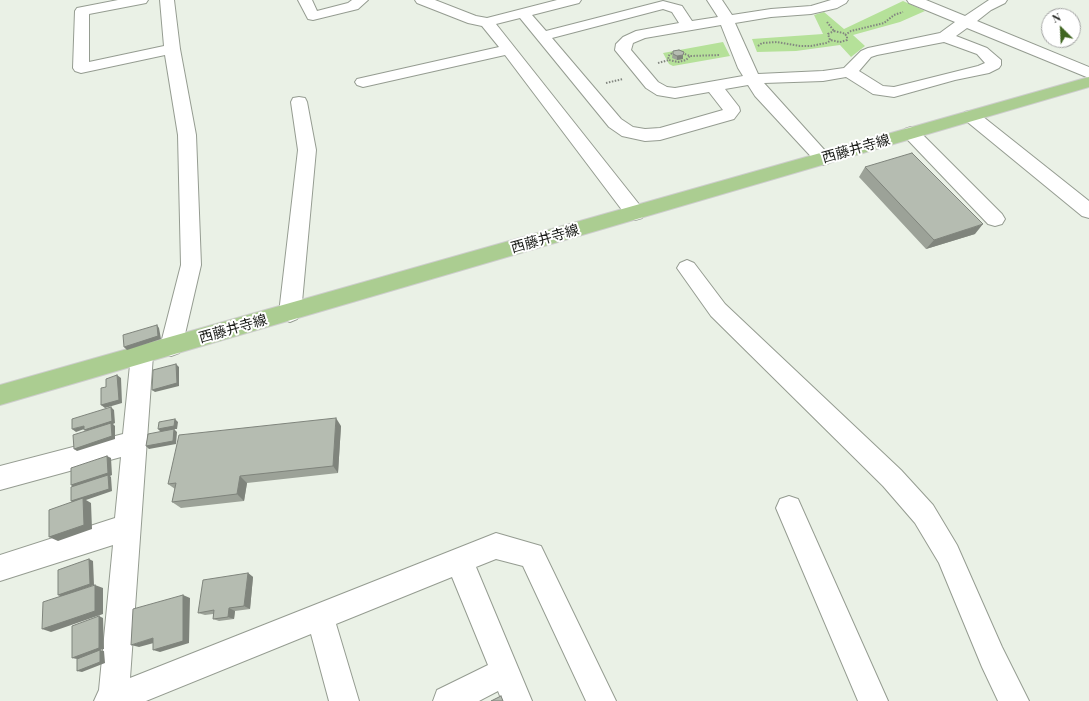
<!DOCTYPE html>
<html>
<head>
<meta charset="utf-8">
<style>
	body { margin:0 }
	#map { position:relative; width:1089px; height:701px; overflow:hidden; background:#eaf1e6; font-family:"Playfair Display",serif }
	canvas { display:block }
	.north { position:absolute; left:1041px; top:8px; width:40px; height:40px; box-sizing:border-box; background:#fff; border:1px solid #a3a4a3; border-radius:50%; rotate:336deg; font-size:11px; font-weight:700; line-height:16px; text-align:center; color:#1a1c18 }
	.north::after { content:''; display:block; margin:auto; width:14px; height:18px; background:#3f6520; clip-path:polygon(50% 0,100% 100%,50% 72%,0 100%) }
</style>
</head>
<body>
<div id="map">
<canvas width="1089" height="701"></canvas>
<div class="north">N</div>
</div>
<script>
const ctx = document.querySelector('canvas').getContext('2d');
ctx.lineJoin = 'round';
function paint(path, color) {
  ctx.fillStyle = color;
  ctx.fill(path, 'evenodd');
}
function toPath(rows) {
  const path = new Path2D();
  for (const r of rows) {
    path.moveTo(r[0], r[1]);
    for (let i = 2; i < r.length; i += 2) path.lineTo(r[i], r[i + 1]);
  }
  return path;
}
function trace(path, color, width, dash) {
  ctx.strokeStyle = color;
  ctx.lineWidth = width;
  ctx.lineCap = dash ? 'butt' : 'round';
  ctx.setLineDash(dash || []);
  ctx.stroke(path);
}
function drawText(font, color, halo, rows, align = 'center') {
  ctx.font = font + ' "Playfair Display","Noto Sans JP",serif';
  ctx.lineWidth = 4;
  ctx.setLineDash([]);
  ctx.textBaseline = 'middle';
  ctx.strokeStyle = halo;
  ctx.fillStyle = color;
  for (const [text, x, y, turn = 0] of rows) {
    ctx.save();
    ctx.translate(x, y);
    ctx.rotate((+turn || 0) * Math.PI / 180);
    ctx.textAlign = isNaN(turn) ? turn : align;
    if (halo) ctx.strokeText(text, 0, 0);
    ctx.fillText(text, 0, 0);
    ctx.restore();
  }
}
paint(toPath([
	[903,1,925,11,900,22,853,35,865,46,851,57,840,45,796,51,757,52,752,39,823,34,814,15,824,12,844,29],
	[723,42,730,56,673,66,669,64,663,53]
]), '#b5e199');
const minor = toPath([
	[118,0,148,0,146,3,141,4,89,14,89,62,164,46,160,0,174,0,180,49,196,135,201,265,182,347,179,353,171,356,163,353,160,347,181,265,178,135,165,55,81,73,75,71,73,68,75,11,77,8,118,0],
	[298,0,312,0,317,11,348,3,352,0,368,0,358,9,313,20,308,19,298,0],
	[415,0,435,0,476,16,487,18,557,0,581,0,579,3,532,15,546,31,663,1,682,6,692,21,718,17,707,0,722,0,732,15,771,9,811,6,831,0,848,0,846,3,837,8,811,14,771,17,735,23,758,74,823,71,844,68,861,51,868,48,940,33,955,22,909,3,907,0,926,0,965,16,989,0,1007,0,1005,3,991,10,977,21,1089,67,1089,78,967,28,956,36,987,48,1001,60,1001,65,999,68,989,73,955,80,894,97,873,94,846,77,823,81,764,83,829,155,832,159,829,163,823,165,817,163,755,96,748,85,725,89,739,107,740,111,734,119,660,140,645,141,622,136,609,127,520,18,496,24,642,208,644,213,642,218,635,220,628,218,505,55,363,87,357,85,355,82,357,79,499,47,482,26,468,23,417,3,415,0],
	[663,9,672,12,679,23,636,31,623,37,616,44,615,50,646,88,657,95,675,98,709,92,723,110,660,128,645,129,633,127,621,119,552,38,663,9],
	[721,25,738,68,743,76,675,88,667,87,658,82,631,50,633,43,645,38,721,25],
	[944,42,977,54,985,63,978,66,894,87,883,86,859,71,871,57,877,55,944,42],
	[299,97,305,98,307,102,316,150,301,313,297,319,290,322,283,319,279,313,298,150,291,102,293,98,299,97],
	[971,111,977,112,1089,201,1089,218,1082,216,965,120,963,116,965,112,971,111],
	[911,127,917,129,1002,214,1005,219,1002,224,995,226,988,224,905,137,902,133,905,129,911,127],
	[687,260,694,263,725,304,901,470,933,505,957,545,1002,647,1029,701,998,701,982,667,939,563,915,523,883,486,711,316,677,268,680,263,687,260],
	[142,346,150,348,153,355,130,678,496,533,541,546,616,701,586,701,523,566,496,559,476,567,532,701,502,701,498,691,479,701,433,701,437,690,488,665,452,577,336,624,359,701,329,701,311,634,146,701,94,701,99,690,113,545,0,581,0,555,115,518,121,457,0,490,0,466,123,434,131,355,134,348,142,346],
	[789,496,798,499,888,701,858,701,776,508,780,499,789,496]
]);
const major = toPath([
	[1089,77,1089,87,0,405,0,385,1089,77]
]);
trace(minor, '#959c91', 2);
trace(major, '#cdcdcc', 2);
trace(toPath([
	[827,22,834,31],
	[834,31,843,33,847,36,847,40,840,42,830,40,828,34,834,31],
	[845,35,851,31,884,23,894,15,903,12],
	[758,46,762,43,777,42,800,46,811,46,826,43,832,40],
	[675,53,670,54,668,57,669,60,678,62,686,60,690,56],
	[682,53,690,56,720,55],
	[658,63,669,60],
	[606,83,623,79]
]), '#838780', 2, [1.5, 1.5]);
paint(minor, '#fff');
paint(major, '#abcd91');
paint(toPath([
	[673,51,683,59,677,60,672,58],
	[865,167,975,234,926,249,859,177],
	[341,426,338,473,247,483,244,501,181,508,172,502,175,489,168,484],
	[248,573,253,577,250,609,235,611,234,619,219,621,213,619,213,614,205,615,198,613]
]), '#9ca298');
paint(toPath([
	[683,55,683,59,677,60,677,56],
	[983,224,975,234,926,249,934,240],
	[157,325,159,328,161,339,127,350,124,347],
	[176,364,179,367,179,386,155,392,152,390],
	[117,375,121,378,122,403,105,408,101,405],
	[111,407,114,410,115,423,113,424,115,426,115,439,77,451,74,449,88,432,84,430],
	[336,418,341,426,338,473,333,466],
	[175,419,178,422,177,429,174,429,177,432,176,444,149,449,146,446,161,432,158,429],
	[84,426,87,428,76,432,72,429],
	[107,456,111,458,112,475,110,476,111,477,112,491,86,500,91,503,92,529,58,541,49,537,75,504,71,501,75,488,71,485],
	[240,476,247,483,244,501,237,494],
	[89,559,93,561,94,585,62,597,58,595],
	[248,573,253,577,250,609,244,606],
	[95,585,103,588,103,614,51,632,42,629],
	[183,595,190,598,189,643,160,652,153,650],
	[229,608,235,611,234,619,228,617],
	[99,616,103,618,104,649,100,650,104,651,105,663,82,672,77,671,77,659,72,658],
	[153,638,161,641,139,647,131,645]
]), '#7f847c');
const building = toPath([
	[679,50,684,52,683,55,677,56,673,54,673,51,679,50],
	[912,153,983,224,934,240,865,167,912,153],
	[157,325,158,336,124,347,123,335,157,325],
	[176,364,177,383,152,390,153,370,176,364],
	[117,375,119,400,101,405,101,388,106,387,106,379,117,375],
	[111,407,112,421,84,430,84,426,72,429,72,419,111,407],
	[336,418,333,466,240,476,237,494,172,502,176,483,168,484,179,435,336,418],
	[175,419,174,426,158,429,159,422,175,419],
	[111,423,112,436,74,449,73,435,111,423],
	[174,429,173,441,146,446,148,434,174,429],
	[107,456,108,473,71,485,71,468,107,456],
	[108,475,109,489,71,501,71,487,108,475],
	[83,498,84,525,49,537,49,510,83,498],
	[89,559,90,584,58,595,58,570,89,559],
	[248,573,244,606,229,608,228,617,213,619,214,610,198,613,203,580,248,573],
	[95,585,95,611,42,629,43,602,95,585],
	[183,595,183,641,153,650,153,638,131,645,133,609,183,595],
	[99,616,99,648,72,658,72,626,99,616],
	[100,650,100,662,77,671,77,659,100,650],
	[501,696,503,701,491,701,501,696]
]);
paint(building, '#b5bcb1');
trace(building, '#7f847c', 1);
drawText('14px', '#1a1c18', '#fff', [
	["西藤井寺線",856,149,-16],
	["西藤井寺線",545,239,-16],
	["西藤井寺線",233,329,-16]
]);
</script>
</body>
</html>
